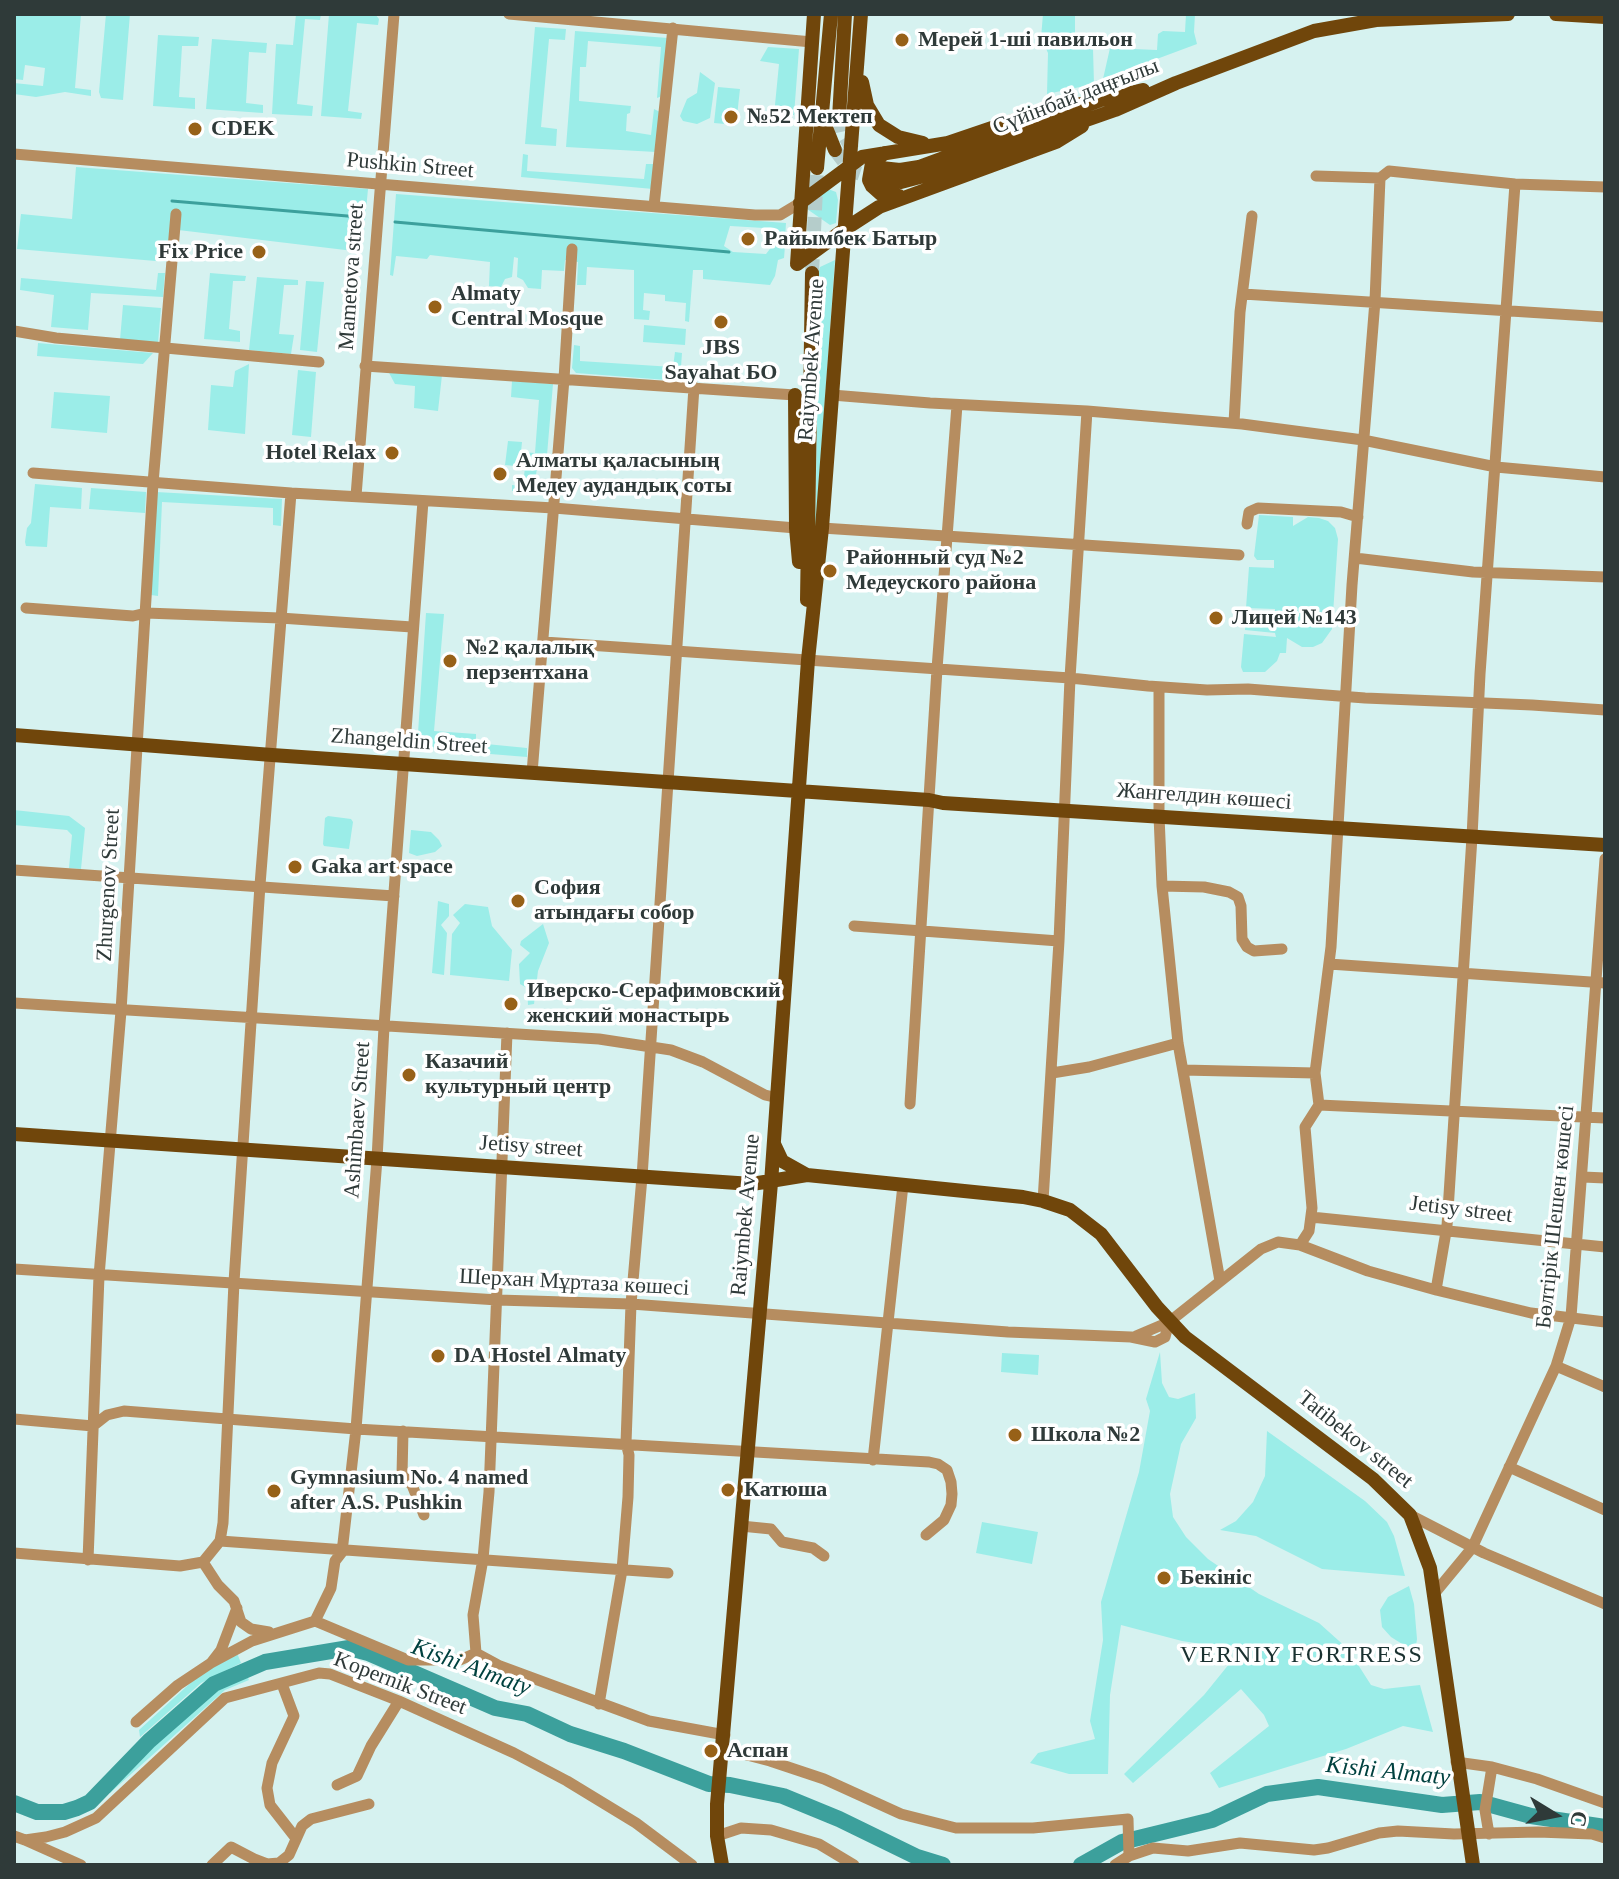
<!DOCTYPE html>
<html>
<head>
<meta charset="utf-8">
<style>
	body { margin:0 }
	#map { position:relative; width:1619px; height:1879px; overflow:hidden; background:#d6f2f0; font-family:Georgia,serif }
	canvas { display:block }
	.frame { position:absolute; inset:0; border:16px solid #2f3a39; pointer-events:none }
	.north { position:absolute; left:1515px; top:1775px; width:80px; height:80px; -webkit-text-stroke:6px #fff; paint-order:stroke; rotate:100deg; font-size:22px; font-weight:700; line-height:32px; text-align:center; color:#2f3a39 }
	.north::after { content:''; display:block; margin:auto; width:28px; height:36px; background:#2f3a39; clip-path:polygon(50% 0,100% 100%,50% 72%,0 100%) }
</style>
</head>
<body>
<div id="map">
<canvas width="1619" height="1879"></canvas>
<div class="frame"></div>
<div class="north">С</div>
</div>
<script>
const ctx = document.querySelector('canvas').getContext('2d');
ctx.lineJoin = 'round';
function paint(path, color) {
  ctx.fillStyle = color;
  ctx.fill(path, 'evenodd');
}
function toPath(rows) {
  const path = new Path2D();
  for (const r of rows) {
    path.moveTo(r[0], r[1]);
    for (let i = 2; i < r.length; i += 2) path.lineTo(r[i], r[i + 1]);
  }
  return path;
}
function trace(path, color, width, dash) {
  ctx.strokeStyle = color;
  ctx.lineWidth = width;
  ctx.lineCap = dash ? 'butt' : 'round';
  ctx.setLineDash(dash || []);
  ctx.stroke(path);
}
function drawText(font, color, halo, rows, align = 'center') {
  ctx.font = font + ' Georgia,serif';
  ctx.lineWidth = 7;
  ctx.setLineDash([]);
  ctx.textBaseline = 'middle';
  ctx.strokeStyle = halo;
  ctx.fillStyle = color;
  for (const [text, x, y, turn = 0] of rows) {
    ctx.save();
    ctx.translate(x, y);
    ctx.rotate((+turn || 0) * Math.PI / 180);
    ctx.textAlign = isNaN(turn) ? turn : align;
    if (halo) ctx.strokeText(text, 0, 0);
    ctx.fillText(text, 0, 0);
    ctx.restore();
  }
}
paint(toPath([
	[14,14,81,14,75,88,91,90,91,96,65,92,36,97,14,94,14,83,43,86,45,68,25,65,23,80,14,79],
	[106,14,130,14,123,100,101,98,99,92],
	[296,14,321,14,320,20,305,19,297,104,313,106,312,116,272,114,276,44,293,45],
	[329,14,375,14,379,19,378,25,357,23,348,111,362,113,361,119,321,116],
	[1043,14,1075,14,1075,49,1093,49,1094,84,1047,94,1048,53,1041,38],
	[1186,14,1195,14,1194,32,1197,44,1103,79,1110,48,1157,50,1158,34,1163,31,1185,32],
	[535,27,566,29,565,40,549,39,541,127,557,129,556,146,525,144],
	[575,31,668,38,662,96,657,98,661,47,588,41,586,67,580,67,579,101,631,106,630,113,627,114,626,131,651,135,654,109,660,112,656,152,566,147],
	[158,35,199,37,198,46,182,46,179,97,195,98,195,109,153,106],
	[212,39,267,43,266,53,249,52,246,103,263,105,263,113,206,109],
	[768,47,799,49,794,115,774,115,779,64,760,61],
	[700,72,715,83,710,118,697,124,683,121,680,116,687,99,697,93],
	[718,87,740,89,736,125,714,123],
	[523,154,528,155,527,171,644,179,646,164,654,164,653,189,521,177],
	[76,167,368,189,362,252,170,229,167,262,17,249,21,214,72,219],
	[828,189,836,192,838,200,836,223,830,225,807,209,807,205],
	[396,194,786,223,785,238,774,237,773,232,764,228,730,226,724,246,733,252,766,254,773,245,785,246,784,258,778,260,775,276,770,285,703,279,703,270,693,270,689,322,685,321,686,303,665,301,665,295,644,293,643,310,650,311,649,320,634,319,634,270,587,267,586,285,577,285,578,262,565,260,564,271,542,270,541,289,528,288,523,280,517,277,518,258,514,257,512,277,505,279,501,287,489,286,490,262,430,255,427,259,396,256,393,276,390,275],
	[835,260,818,497,811,586,816,497,818,273,820,267],
	[158,273,165,273,163,297,91,293,88,330,51,327,54,295,20,290,21,278,156,290],
	[210,273,246,276,245,281,233,281,229,329,240,331,240,342,204,339],
	[257,277,298,280,298,285,284,285,279,334,294,335,291,354,249,350],
	[306,281,324,282,317,352,300,350],
	[123,305,161,308,158,343,120,340],
	[644,325,686,329,685,345,643,342],
	[38,343,153,353,143,364,37,356],
	[574,345,580,346,580,361,673,367,675,352,682,353,680,381,576,373,572,368],
	[249,364,245,434,208,430,211,385,233,387,235,371],
	[298,370,316,372,311,437,292,435],
	[388,371,442,375,438,411,414,408,415,386,395,384],
	[512,381,553,384,547,455,538,457,534,494,512,491,512,485,523,486,525,467,505,465,508,441,522,442,521,452,535,453,539,400,511,397],
	[54,392,110,396,107,433,51,428],
	[35,484,82,488,81,509,50,507,47,547,26,546,25,542,27,528,31,523],
	[91,488,146,492,145,513,89,509],
	[156,492,282,499,281,526,273,525,273,508,162,502,158,596,151,595],
	[1259,515,1293,517,1293,526,1308,517,1319,518,1328,521,1335,528,1338,539,1332,629,1322,643,1313,647,1302,647,1287,638,1286,653,1280,653,1277,661,1265,672,1243,672,1241,667,1244,634,1276,637,1275,633,1245,630,1246,612,1275,615,1275,609,1246,608,1249,567,1274,568,1274,560,1257,560,1254,556],
	[426,613,444,614,434,731,476,734,476,743,527,748,527,757,417,748],
	[14,810,69,816,85,828,81,869,69,868,72,835,67,830,14,825],
	[328,816,351,819,353,822,349,849,324,846,323,844,325,818],
	[411,830,431,832,439,840,442,846,435,852,417,856,409,853],
	[438,901,449,904,449,916,441,925,447,933,444,975,432,973],
	[465,904,488,907,492,926,512,950,509,981,450,975,452,934,460,923,453,915],
	[543,924,549,943,538,971,534,1004,528,1005,527,988,520,984,519,964,530,953,520,945,521,941],
	[1160,1352,1162,1383,1169,1397,1178,1399,1195,1393,1196,1418,1181,1444,1170,1494,1173,1517,1186,1537,1208,1559,1259,1594,1319,1623,1348,1649,1371,1685,1384,1689,1420,1685,1433,1732,1403,1726,1346,1749,1219,1788,1210,1773,1269,1726,1264,1715,1241,1689,1133,1783,1124,1774,1204,1695,1238,1653,1221,1647,1182,1641,1121,1625,1110,1695,1108,1774,1069,1774,1030,1763,1038,1753,1095,1739,1090,1721,1103,1640,1101,1602,1139,1472,1150,1411,1146,1399],
	[1002,1353,1039,1355,1038,1375,1001,1372],
	[1267,1431,1365,1501,1387,1522,1394,1536,1405,1576,1322,1569,1256,1536,1220,1530,1236,1521,1253,1502,1265,1476],
	[982,1522,1038,1532,1032,1564,976,1553],
	[1409,1586,1414,1604,1417,1639,1415,1652,1391,1637,1382,1627,1380,1610,1388,1597],
	[237,1653,241,1663,201,1683,140,1737,139,1730,186,1687,203,1672],
	[246,1673,249,1680,225,1690,110,1793,105,1789,150,1744,223,1683]
]), '#9bede8');
trace(toPath([
	[172,201,359,217],
	[395,222,729,252]
]), '#3ca09c', 3);
trace(toPath([
	[14,1803,37,1812,64,1812,77,1808,90,1802,149,1741,214,1684,265,1662,349,1648,368,1653,495,1708,527,1714,570,1734,624,1751,709,1784,730,1785,783,1796,839,1819,917,1857,943,1865],
	[1081,1865,1122,1842,1212,1820,1267,1794,1318,1787,1442,1805,1480,1802,1531,1816,1605,1827]
]), '#3ca09c', 16);
trace(toPath([
	[839,118,842,132,854,152],
	[835,150,848,167,858,173,879,180],
	[812,273,817,168]
]), '#b5cdcb', 14, [14, 7]);
trace(toPath([
	[509,14,812,42],
	[14,154,755,215,780,215,800,203],
	[1316,176,1380,178,1389,171,1515,184,1605,187],
	[654,206,673,28],
	[1243,294,1605,317],
	[14,331,56,338,319,362],
	[365,366,795,395],
	[832,395,930,403,1087,411,1242,424,1363,440,1496,467,1605,477],
	[1234,423,1240,312,1252,216],
	[33,473,291,493,554,508,796,528],
	[356,496,394,14],
	[1247,524,1249,512,1258,508,1341,512,1358,517],
	[822,528,1239,555],
	[1355,558,1473,572,1605,577],
	[26,608,133,616,146,613,280,618,412,627],
	[544,642,1070,678,1148,686,1207,690,1248,689,1365,698,1532,705,1605,710],
	[1159,687,1159,816,1162,886,1178,1043,1220,1281],
	[532,773,564,379,572,249],
	[14,870,394,896],
	[1162,886,1204,887,1229,892,1238,897,1241,906,1242,939,1247,947,1254,951,1282,949],
	[854,926,1059,941],
	[1329,964,1605,983],
	[14,1003,599,1039,671,1050,703,1062,765,1095,778,1098],
	[507,1033,489,1492,483,1559,473,1615,476,1653,500,1666,649,1721,725,1735],
	[1183,1070,1315,1073],
	[1052,1073,1089,1067,1178,1043],
	[910,1104,937,669,957,405],
	[1319,1105,1605,1118],
	[1583,1177,1605,1178],
	[1043,1201,1059,941,1070,678,1087,411],
	[1311,1217,1605,1247],
	[1300,1245,1309,1231,1312,1208,1305,1127,1319,1105,1315,1073,1331,947,1352,585,1375,301,1380,178],
	[14,1269,498,1300,631,1304,1008,1332,1131,1337,1155,1342,1165,1337,1169,1322],
	[1436,1290,1447,1226,1472,837,1480,674,1515,184],
	[1136,1336,1169,1322,1261,1249,1278,1242,1300,1245,1368,1271,1436,1290,1531,1313,1605,1322],
	[1556,1366,1605,1387],
	[14,1419,93,1426,107,1415,124,1411,356,1429,929,1462,938,1464,947,1470,951,1482,952,1494,951,1505,944,1520,926,1535],
	[403,1431,402,1475,412,1485,424,1515],
	[873,1460,903,1185],
	[1509,1467,1605,1510],
	[1410,1515,1484,1553,1605,1604],
	[741,1526,771,1529,782,1542,813,1548,824,1556],
	[220,1541,668,1573],
	[14,1553,180,1566,203,1562],
	[88,1560,99,1276,121,1011,153,483,176,214],
	[203,1562,220,1541,223,1523,234,1282,260,885,291,493],
	[203,1562,218,1585,234,1601,241,1622,251,1629,269,1632],
	[1434,1594,1472,1548,1556,1366,1571,1317,1605,859],
	[315,1621,408,1660,460,1660,476,1653],
	[211,1663,252,1641,315,1621,331,1588,335,1561,342,1552,356,1429,377,1159,384,1027,423,501],
	[282,1684,294,1716,272,1763,267,1788,270,1805,295,1837],
	[599,1704,622,1570,628,1497,629,1455,626,1443,631,1304,642,1177,694,387],
	[136,1722,178,1685,211,1663,221,1650,237,1608],
	[724,1749,770,1761,824,1779,901,1814,956,1828,1033,1828,1128,1819,1129,1856],
	[1456,1762,1492,1767,1537,1779,1605,1803],
	[337,1785,357,1776,371,1746,399,1701],
	[1489,1834,1485,1810,1492,1767],
	[14,1836,25,1840,46,1837,65,1832,96,1818,225,1698,319,1673,330,1674,399,1701,514,1753,567,1781,636,1823,692,1865],
	[717,1836,741,1828,771,1830,819,1844,854,1865],
	[25,1840,81,1865],
	[212,1865,231,1847,254,1859,267,1864,279,1863,289,1855,302,1826,311,1819,369,1804],
	[1115,1865,1129,1856,1153,1848,1188,1851,1240,1843,1314,1850,1328,1848,1379,1833,1398,1831,1454,1834,1538,1832,1592,1834,1605,1838]
]), '#b68d60', 11);
trace(toPath([
	[1556,14,1605,17],
	[862,82,867,105,879,125,898,137,923,143],
	[839,118,845,14],
	[825,125,835,150],
	[885,153,872,163,869,180,872,186,881,194,899,196],
	[817,168,831,14],
	[881,168,900,170,919,167,1101,100,1143,90],
	[879,180,901,182,935,173,1115,110,1176,83,1314,31,1376,20,1508,14],
	[800,203,862,157,948,143,1048,109,1095,102],
	[797,264,845,229,879,207,1056,142,1082,126],
	[797,264,814,14],
	[795,395,796,528,799,562],
	[807,600,812,273],
	[14,735,272,755,929,800,943,803,1605,845],
	[14,1134,752,1184,807,1175,1023,1197,1043,1201,1070,1210,1101,1234,1157,1307,1185,1337,1373,1479,1410,1515,1430,1568,1473,1865],
	[774,1144,782,1161,807,1175],
	[722,1865,717,1836,717,1804,771,1183,808,660,822,528,861,14]
]), '#70460b', 14);
for (const [x, y, r, color] of [
	[902,40,8,"#976118"],
	[731,117,8,"#976118"],
	[195,129,8,"#976118"],
	[748,239,8,"#976118"],
	[259,252,8,"#976118"],
	[435,307,8,"#976118"],
	[721,322,8,"#976118"],
	[392,453,8,"#976118"],
	[500,474,8,"#976118"],
	[830,571,8,"#976118"],
	[1216,618,8,"#976118"],
	[450,661,8,"#976118"],
	[295,867,8,"#976118"],
	[518,901,8,"#976118"],
	[511,1004,8,"#976118"],
	[409,1075,8,"#976118"],
	[438,1356,8,"#976118"],
	[1015,1435,8,"#976118"],
	[728,1490,8,"#976118"],
	[274,1491,8,"#976118"],
	[1164,1578,8,"#976118"],
	[711,1751,8,"#976118"]
]) {
  const dot = new Path2D();
  dot.arc(x, y, r, 0, 2 * Math.PI);
  ctx.fillStyle = color;
  ctx.fill(dot);
  trace(dot, '#fff', 3);
}
drawText('bold 22px', '#2f3a39', '#fff', [
	["Мерей 1-ші павильон",918,40],
	["№52 Мектеп",747,117],
	["CDEK",211,129],
	["Райымбек Батыр",764,239],
	["Fix Price",243,252,"right"],
	["Almaty",451,294],
	["Central Mosque",451,319],
	["JBS",721,348,"center"],
	["Sayahat БО",721,373,"center"],
	["Hotel Relax",376,453,"right"],
	["Алматы қаласының",516,461],
	["Медеу аудандық соты",516,486],
	["Районный суд №2",846,558],
	["Медеуского района",846,583],
	["Лицей №143",1232,618],
	["№2 қалалық",466,648],
	["перзентхана",466,673],
	["Gaka art space",311,867],
	["София",534,888],
	["атындағы собор",534,913],
	["Иверско-Серафимовский",527,991],
	["женский монастырь",527,1016],
	["Казачий",425,1062],
	["культурный центр",425,1087],
	["DA Hostel Almaty",454,1356],
	["Школа №2",1031,1435],
	["Gymnasium No. 4 named",290,1478],
	["after A.S. Pushkin",290,1503],
	["Катюша",744,1490],
	["Бекініс",1180,1578],
	["Аспан",727,1751]
], 'left');
drawText('22px', '#2f3a39', '#fff', [
	["Сүйінбай даңғылы",1076,97,-21],
	["Pushkin Street",410,166,5],
	["Mametovа street",352,277,-86],
	["Raiymbek Avenue",812,360,-86],
	["Zhangeldin Street",409,742,4],
	["Жангелдин көшесі",1204,797,4],
	["Zhurgenov Street",109,885,-87],
	["Ashimbaev Street",358,1120,-86],
	["Jetisy street",531,1147,4],
	["Jetisy street",1461,1210,7],
	["Raiymbek Avenue",746,1215,-85],
	["Бөлтірік Шешен көшесі",1556,1217,-84],
	["Шерхан Мұртаза көшесі",574,1283,3],
	["Tatibekov street",1355,1440,39],
	["Kopernik Street",400,1684,21]
]);
ctx.letterSpacing = '2px';
drawText('24px', '#1a3130', '#fff', [
	["VERNIY FORTRESS",1302,1656]
]);
ctx.letterSpacing = '0px';
drawText('italic 24px', '#00413f', '#fff', [
	["Kіshі Almaty",471,1668,20],
	["Kіshі Almaty",1388,1772,6]
]);
</script>
</body>
</html>
